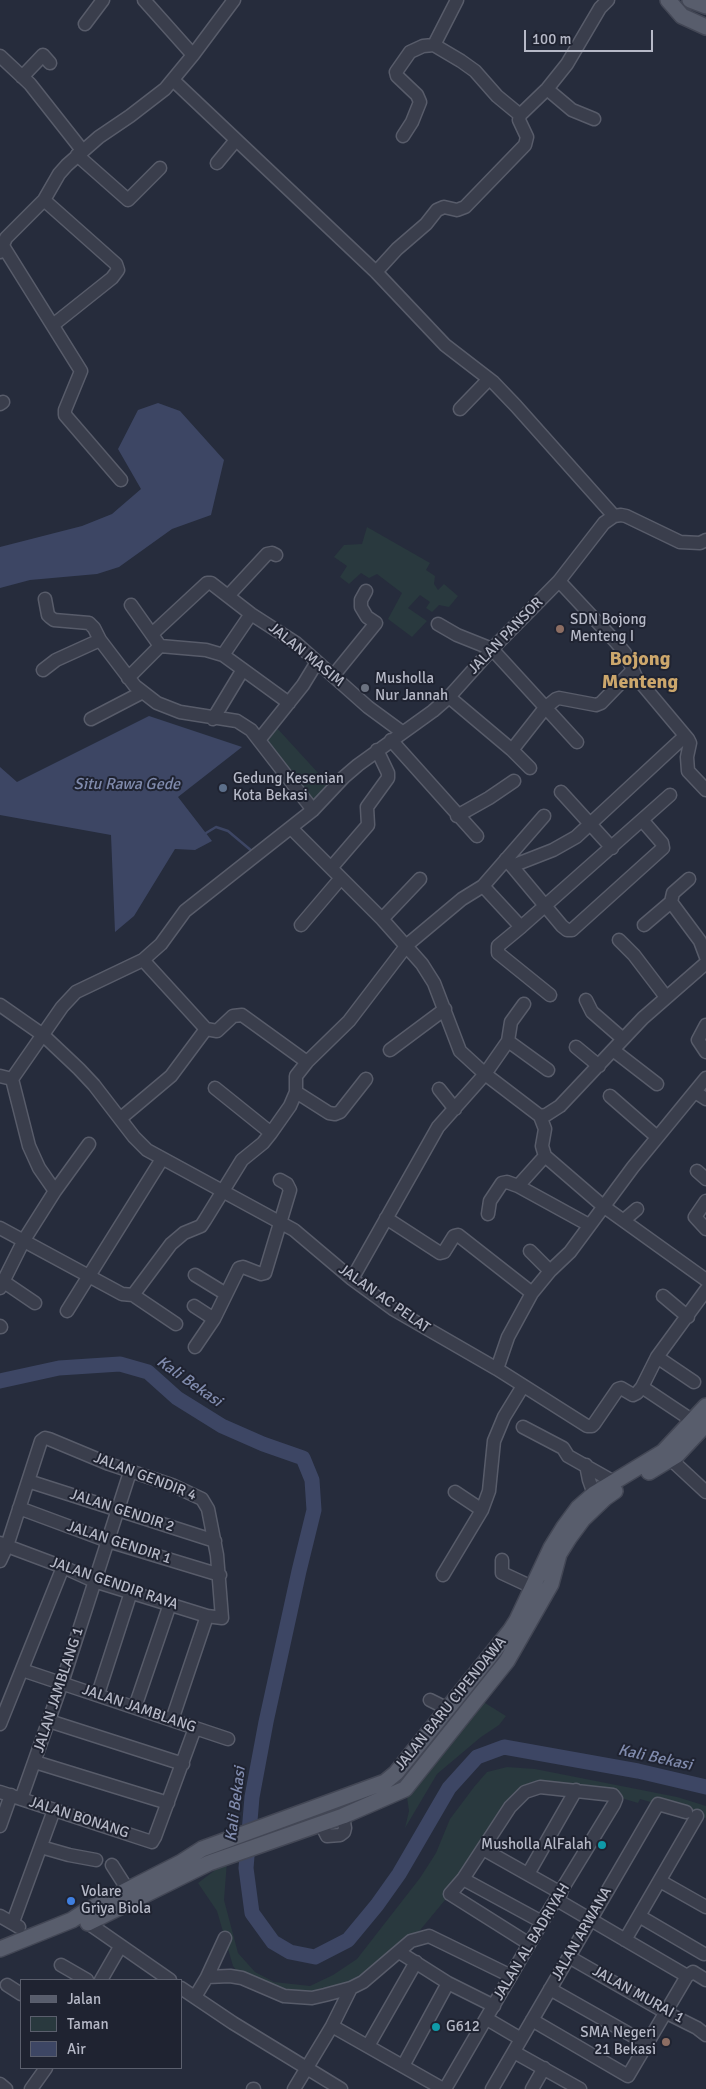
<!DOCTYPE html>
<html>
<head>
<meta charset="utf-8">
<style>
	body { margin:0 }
	#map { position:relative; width:706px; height:2089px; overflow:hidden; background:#262c3c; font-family:Signika,sans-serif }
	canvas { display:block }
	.legend { position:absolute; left:20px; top:1979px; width:162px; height:90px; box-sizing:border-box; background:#1f2331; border:1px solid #5b5f6d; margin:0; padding:6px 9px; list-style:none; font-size:15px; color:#b6b9c7 }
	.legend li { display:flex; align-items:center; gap:10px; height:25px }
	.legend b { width:25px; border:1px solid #5b5f6d }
	.scale { position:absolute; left:524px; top:30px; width:129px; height:22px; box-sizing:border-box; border:2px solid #b6b9c7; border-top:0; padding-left:6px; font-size:15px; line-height:18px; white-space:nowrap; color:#b6b9c7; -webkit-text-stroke:4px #1f2331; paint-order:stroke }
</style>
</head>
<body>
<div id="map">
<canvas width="706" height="2089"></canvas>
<ul class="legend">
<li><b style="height:6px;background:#585d6c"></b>Jalan</li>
<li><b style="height:14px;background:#29393e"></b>Taman</li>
<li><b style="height:14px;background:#3d4664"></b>Air</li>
</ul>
<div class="scale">100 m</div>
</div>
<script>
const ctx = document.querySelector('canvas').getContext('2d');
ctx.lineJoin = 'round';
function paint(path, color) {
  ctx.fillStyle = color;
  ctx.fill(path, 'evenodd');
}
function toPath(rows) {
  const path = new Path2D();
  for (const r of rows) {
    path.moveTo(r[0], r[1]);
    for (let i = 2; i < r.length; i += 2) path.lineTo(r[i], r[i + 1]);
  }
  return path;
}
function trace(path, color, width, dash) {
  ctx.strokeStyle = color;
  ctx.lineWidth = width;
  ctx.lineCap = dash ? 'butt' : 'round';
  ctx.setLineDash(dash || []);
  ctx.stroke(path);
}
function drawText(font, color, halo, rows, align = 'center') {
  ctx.font = font + ' Signika,sans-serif';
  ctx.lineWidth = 4;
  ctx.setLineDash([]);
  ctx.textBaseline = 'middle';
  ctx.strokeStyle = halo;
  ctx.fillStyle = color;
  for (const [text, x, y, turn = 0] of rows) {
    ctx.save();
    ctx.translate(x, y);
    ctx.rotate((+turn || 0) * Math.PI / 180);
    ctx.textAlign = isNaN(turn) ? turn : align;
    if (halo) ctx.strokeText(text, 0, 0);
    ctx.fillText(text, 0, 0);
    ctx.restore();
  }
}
paint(toPath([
	[367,527,430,563,426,570,435,576,434,584,438,590,444,584,458,596,449,607,439,605,432,612,426,608,430,602,420,595,408,608,427,621,412,637,388,619,402,593,377,574,369,578,361,573,349,584,340,577,347,566,334,557,344,545,362,544],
	[276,727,331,787,313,807,263,739],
	[477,1698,506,1716,499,1725,481,1737,437,1774,405,1828,409,1811,407,1797,402,1791],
	[507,1767,535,1769,677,1797,706,1806,706,1818,640,1799,638,1803,608,1794,525,1792,450,1894,411,1941,363,1982,312,1998,242,1978,233,1966,217,1911,198,1883,227,1861,224,1900,238,1953,255,1972,274,1982,310,1986,333,1975,357,1959,420,1878,436,1853,450,1819,474,1787,487,1772]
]), '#29393e');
paint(toPath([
	[158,403,180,411,224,460,211,515,172,529,119,567,97,574,30,580,0,588,0,547,82,526,112,514,141,489,118,449,138,410],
	[149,716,242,747,178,797,212,841,195,850,175,849,134,916,115,932,111,835,0,815,0,767,17,782]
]), '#3d4664');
trace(toPath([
	[206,833,216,827,228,831,253,852]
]), '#3d4664', 2.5);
trace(toPath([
	[0,1381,59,1368,120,1364,148,1372,177,1398,222,1426,263,1444,303,1458,312,1480,314,1510,299,1571,266,1722,252,1797,246,1868,252,1913,273,1942,290,1952,315,1957,348,1940,377,1905,399,1874,449,1788,477,1757,504,1747,638,1771,706,1787]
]), '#3d4664', 15);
const minor = toPath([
	[144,0,193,55],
	[85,24,103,0],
	[434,45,457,0],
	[0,56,30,84,82,150],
	[22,77,43,55,50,63],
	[173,80,376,272,445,345,493,382,516,406,614,516],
	[547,89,572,110,594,119],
	[403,136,412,122,420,102,417,95,397,76,396,72,410,52,423,46,434,45,461,61,475,71,497,96,520,115],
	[77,155,128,200,160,168],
	[217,163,236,140],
	[44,200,116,264,118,270,112,278,53,325],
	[3,246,81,371,65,410,65,415,121,480],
	[0,252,6,238,44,200,59,174,67,165,99,137,130,116,165,89,193,55,234,0],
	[376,272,397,249,426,224,437,210,444,207,457,210,465,207,525,145,527,137,519,120,520,115,547,89,567,64,600,8,608,0],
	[0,404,3,402],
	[460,409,489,379],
	[559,581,615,641,625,653,636,677,688,739,690,743,687,757,688,771,706,790],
	[228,596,267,554,272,553,276,555],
	[45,599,48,615,50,617,54,620,89,623,94,628,100,640],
	[438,624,457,635,492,649,577,742],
	[152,634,207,583,211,583,251,614,296,643,368,707,402,732],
	[160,646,206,650,223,655,289,703],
	[223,655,251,614],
	[43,670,56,660,100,640,135,686,157,703,180,712,237,721,251,730,313,810],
	[333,676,376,623,367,617,361,607,361,600,366,591],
	[128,678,160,646,131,605],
	[449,697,512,750,545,708,556,699,559,698,596,705,601,703,632,671],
	[91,719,141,693],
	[213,719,242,671],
	[259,740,303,685,317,662],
	[391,740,477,836],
	[512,750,530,768],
	[561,792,612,848],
	[457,816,489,798,514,781],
	[291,828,382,919,422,964,434,983,460,1051,485,1074,540,1116,545,1129,542,1146,545,1156,603,1206,706,1280],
	[506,859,562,926,567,930,572,930,663,848,662,843,642,820],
	[512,866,553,850,576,837,685,736],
	[331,868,368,825,367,807,388,778,388,773,377,750],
	[689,879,673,893,671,902,700,941,706,957],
	[483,886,521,927,498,946,498,953,550,995],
	[382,919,420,879],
	[301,925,341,878],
	[644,925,671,902],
	[521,927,670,795],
	[619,940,634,955,666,997],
	[143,960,206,1029,217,1031,233,1016,242,1015,307,1062],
	[586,1000,592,1012,623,1039],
	[0,1005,43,1035,79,1069,94,1085,134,1137,147,1150,294,1230,352,1279,393,1309,497,1369,587,1426,592,1426,594,1424,618,1389,621,1388,633,1395,637,1393,642,1387,657,1357,706,1290],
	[706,1025,698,1040,706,1052],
	[508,1041,548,1070],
	[576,1047,599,1066],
	[390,1050,445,1009],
	[613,1050,657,1084],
	[0,1076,12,1079,62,1007,76,992,143,960,161,944,185,911,313,810,344,777,358,765,433,711,449,697,492,649,559,581,604,523,614,516,621,515,626,516,680,542,700,543,706,540],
	[12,1079,29,1146,39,1168,55,1191],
	[215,1088,271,1133],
	[439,1089,455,1109],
	[296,1092,296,1076,307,1062,349,1021,407,945,462,899,483,886,544,816],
	[695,1092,706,1099],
	[610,1096,657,1137],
	[540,1116,546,1115,560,1106,643,1018,706,963],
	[121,1118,171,1076,206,1029],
	[545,1156,518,1186,589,1225],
	[697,1171,706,1179],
	[706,1201,695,1217,706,1229],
	[488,1214,490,1201,502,1183,507,1182,518,1186],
	[386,1218,440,1253,444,1252,454,1236,458,1235,532,1293],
	[624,1220,637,1209],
	[0,1228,122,1294,133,1295,176,1324],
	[530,1251,550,1271],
	[195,1275,226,1294],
	[352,1279,438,1127,485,1074,508,1041,511,1022,524,1004],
	[4,1282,35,1303],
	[0,1288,24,1240,55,1191,89,1144],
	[133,1295,171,1244,184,1233,201,1226,205,1220,242,1160,263,1143,271,1133,290,1106,296,1092,329,1113,335,1114,340,1112,366,1079],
	[663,1296,688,1317],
	[194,1306,214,1319],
	[67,1311,162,1159],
	[0,1326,1,1327],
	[195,1347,214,1319,239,1268,243,1267,261,1274,265,1273,290,1190,287,1184,280,1180],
	[657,1357,694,1382],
	[497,1369,508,1337,532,1293,550,1271,570,1252,633,1167,706,1078],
	[642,1387,693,1421],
	[523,1427,563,1448,568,1456,614,1482],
	[665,1454,706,1492],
	[586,1465,589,1480,594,1494],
	[28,1481,215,1541],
	[455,1492,482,1510],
	[19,1508,108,1541,220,1575],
	[0,1543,7,1546,63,1567,94,1581,207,1616,222,1618,217,1555,208,1509,202,1499,172,1485,109,1464,49,1439,45,1438,41,1441,7,1546,0,1561],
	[502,1560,502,1573,532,1587],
	[443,1575,482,1510,489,1491,494,1441,504,1417,523,1386],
	[22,1670,228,1739],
	[98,1694,131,1592],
	[430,1700,448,1709],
	[135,1707,170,1604],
	[172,1720,207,1616],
	[49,1721,183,1764],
	[0,1724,63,1567],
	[35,1762,168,1803],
	[0,1792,152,1842,155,1837,195,1728],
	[21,1799,62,1683,130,1472],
	[321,1824,327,1836,340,1835,344,1832,345,1828,343,1816],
	[0,1826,11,1795],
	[41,1847,69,1855,96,1860],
	[483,1849,561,1893],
	[112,1865,128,1890],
	[528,1874,576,1790],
	[463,1879,542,1922],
	[660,1881,706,1907],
	[557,1900,687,1976,693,1972,706,1980],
	[0,1916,19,1927],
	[639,1916,704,1954],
	[13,1922,54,1810],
	[88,1923,170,1980],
	[625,1940,697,1816],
	[399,1952,448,1983,494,2006],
	[569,1957,665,2012,697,2028,706,2035],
	[61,1965,87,1980],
	[207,1977,225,1938],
	[101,1980,120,1947],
	[7,1985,21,1994],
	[181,1988,233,2023,341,2089],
	[550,1989,647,2044],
	[195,1997,207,1977,230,1976,242,1978,284,1996,312,1998,325,1995,351,1988,363,1982,411,1941,429,1936,511,1976],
	[487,2019,521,2039],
	[532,2020,628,2076,687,1976],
	[332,2026,443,2089],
	[368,2046,416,1962],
	[514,2052,580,2089],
	[403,2066,448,1983],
	[0,2084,6,2089],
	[31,2089,46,2068],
	[253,2089,254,2089],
	[294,2089,332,2026,351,1988],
	[445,2089,542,1922,614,1804,616,1799,613,1795,540,1787,525,1792,510,1807,463,1879,450,1894,523,1940],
	[492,2089,658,1804,686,1812],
	[532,2089,544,2068]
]);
const major = toPath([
	[668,0,682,16,706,27],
	[690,0,706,6],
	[649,1472,677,1455,706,1424],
	[88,1923,209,1863,343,1816,405,1789,507,1661,551,1584,559,1554,569,1538,583,1519,605,1498,615,1491],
	[0,1949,72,1920,84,1912,180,1863,202,1849,385,1782,396,1773,510,1631,517,1620,551,1548,564,1527,578,1508,594,1494,663,1452,706,1406]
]);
trace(minor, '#585c6a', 15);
trace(major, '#434755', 18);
trace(minor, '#3a3e4c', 12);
trace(major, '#585d6c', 15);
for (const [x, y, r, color] of [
	[560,629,5,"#8d6e63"],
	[365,688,5,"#6b7280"],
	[223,788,5,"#5c6f8a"],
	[602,1845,5,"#0f9aa8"],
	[71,1901,5,"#3f7fe0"],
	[436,2027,5,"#0f9aa8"],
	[666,2042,5,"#8d6e63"]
]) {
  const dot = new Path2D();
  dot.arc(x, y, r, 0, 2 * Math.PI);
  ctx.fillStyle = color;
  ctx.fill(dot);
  trace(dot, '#1f2331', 2);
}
drawText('15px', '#b6b9c7', '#1f2331', [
	["SDN Bojong",570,620],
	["Menteng I",570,637],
	["Musholla",375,679],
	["Nur Jannah",375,696],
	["Gedung Kesenian",233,779],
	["Kota Bekasi",233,796],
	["Musholla AlFalah",592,1845,"right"],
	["Volare",81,1892],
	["Griya Biola",81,1909],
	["G612",446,2027],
	["SMA Negeri",656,2033,"right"],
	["21 Bekasi",656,2050,"right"]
], 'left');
drawText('15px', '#b6b9c7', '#1f2331', [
	["JALAN PANSOR",506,636,-46],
	["JALAN MASIM",306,655,39],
	["JALAN AC PELAT",384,1299,35],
	["JALAN GENDIR 4",145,1477,21],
	["JALAN GENDIR 2",122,1511,18],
	["JALAN GENDIR 1",119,1543,18],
	["JALAN GENDIR RAYA",114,1584,19],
	["JALAN JAMBLANG 1",59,1690,-72],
	["JALAN BARU CIPENDAWA",451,1704,-51],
	["JALAN JAMBLANG",139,1709,19],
	["JALAN BONANG",79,1818,18],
	["JALAN ARWANA",582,1934,-60],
	["JALAN AL BADRIYAH",532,1942,-59],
	["JALAN MURAI 1",638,1995,29]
]);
drawText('italic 16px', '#808bad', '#1f2331', [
	["Situ Rawa Gede",127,785],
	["Kali Bekasi",189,1382,35],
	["Kali Bekasi",655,1758,12],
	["Kali Bekasi",236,1804,-83]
]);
drawText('bold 20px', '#cca76c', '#1f2331', [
	["Bojong",640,660],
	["Menteng",640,683]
]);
</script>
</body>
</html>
